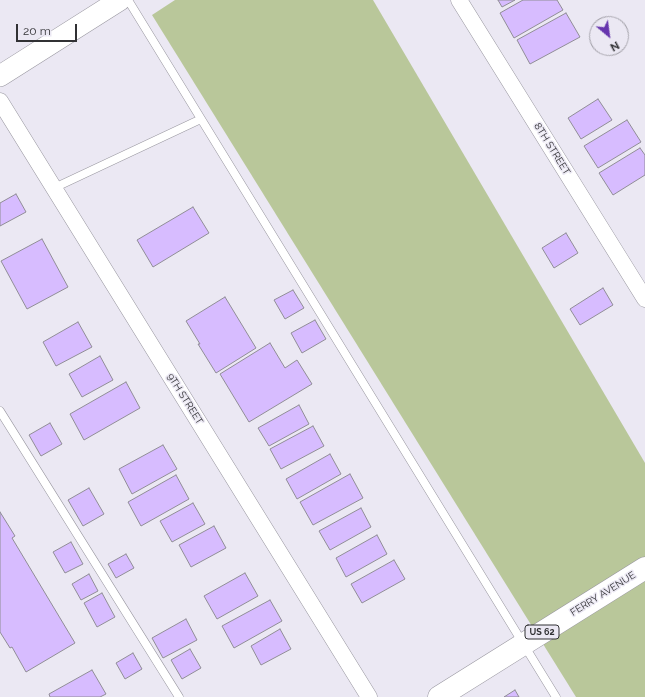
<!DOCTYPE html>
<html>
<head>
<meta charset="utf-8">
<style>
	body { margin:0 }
	#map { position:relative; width:645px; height:697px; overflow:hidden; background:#ebe8f3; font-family:Raleway,sans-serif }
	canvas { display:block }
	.north { position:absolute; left:589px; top:16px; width:40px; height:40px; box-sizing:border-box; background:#ebe8f3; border:1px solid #a19fa7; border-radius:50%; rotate:151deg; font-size:11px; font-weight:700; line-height:16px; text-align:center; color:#313134 }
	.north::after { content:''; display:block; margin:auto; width:14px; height:18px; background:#6635ad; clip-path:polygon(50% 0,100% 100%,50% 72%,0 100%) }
	.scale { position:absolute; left:16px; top:24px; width:61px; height:18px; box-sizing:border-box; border:2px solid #313134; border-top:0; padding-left:5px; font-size:12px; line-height:14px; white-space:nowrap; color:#313134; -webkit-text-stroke:3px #ebe8f3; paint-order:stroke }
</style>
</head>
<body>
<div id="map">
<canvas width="645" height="697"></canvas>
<div class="north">N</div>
<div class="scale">20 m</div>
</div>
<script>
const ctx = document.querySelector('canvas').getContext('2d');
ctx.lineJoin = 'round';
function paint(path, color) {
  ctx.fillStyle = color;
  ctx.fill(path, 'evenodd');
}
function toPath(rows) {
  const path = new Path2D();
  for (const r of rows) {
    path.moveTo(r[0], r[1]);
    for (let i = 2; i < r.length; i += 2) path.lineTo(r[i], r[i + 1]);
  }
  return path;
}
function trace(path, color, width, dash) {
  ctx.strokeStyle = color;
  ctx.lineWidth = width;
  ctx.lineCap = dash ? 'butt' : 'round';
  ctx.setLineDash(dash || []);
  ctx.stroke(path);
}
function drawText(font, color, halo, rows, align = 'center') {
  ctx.font = font + ' Raleway,sans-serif';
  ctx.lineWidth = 3;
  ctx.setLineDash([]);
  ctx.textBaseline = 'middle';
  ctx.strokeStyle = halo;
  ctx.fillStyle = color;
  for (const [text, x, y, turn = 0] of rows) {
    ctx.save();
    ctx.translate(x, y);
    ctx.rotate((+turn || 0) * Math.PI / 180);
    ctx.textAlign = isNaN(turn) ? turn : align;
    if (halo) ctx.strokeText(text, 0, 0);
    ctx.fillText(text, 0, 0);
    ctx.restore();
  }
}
paint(toPath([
	[175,0,373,0,645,463,645,697,576,697,152,15]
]), '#b9c79a');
const building = toPath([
	[498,0,515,0,502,7,498,0],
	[523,0,557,0,563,10,514,38,500,13,523,0],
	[566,13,580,37,530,64,517,40,566,13],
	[598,99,612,120,581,139,568,118,598,99],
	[627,120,641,142,598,168,584,146,627,120],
	[640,148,645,155,645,175,613,195,599,173,640,148],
	[16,194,26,212,0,226,0,203,16,194],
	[193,207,209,233,153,267,137,240,193,207],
	[566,233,578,253,554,268,542,248,566,233],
	[42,239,68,287,27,309,1,261,42,239],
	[603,288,613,305,580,325,570,309,603,288],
	[293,290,304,308,285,319,274,300,293,290],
	[225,297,256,348,216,373,198,344,200,344,186,321,225,297],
	[315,320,326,339,302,353,291,333,315,320],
	[78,322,92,347,56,366,43,342,78,322],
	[270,343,285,368,297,360,312,384,249,422,220,374,270,343],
	[100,356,113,380,82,397,69,374,100,356],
	[126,382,140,408,84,440,70,414,126,382],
	[299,405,309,424,269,446,258,428,299,405],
	[50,423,62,444,41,456,29,435,50,423],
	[313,426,324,446,281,469,270,449,313,426],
	[163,445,177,469,132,494,119,469,163,445],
	[330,454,341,474,297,499,286,479,330,454],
	[350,474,363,498,313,525,300,502,350,474],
	[176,475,189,499,141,526,128,502,176,475],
	[89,488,104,514,83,526,68,500,89,488],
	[193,503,205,524,172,542,160,521,193,503],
	[361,508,371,527,330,550,319,531,361,508],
	[0,512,15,536,12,538,75,643,26,672,12,647,10,648,0,632,0,512],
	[214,526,226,548,191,567,179,545,214,526],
	[377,535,387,554,346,577,336,558,377,535],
	[71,542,83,564,65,573,53,552,71,542],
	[126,554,134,568,116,578,108,564,126,554],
	[394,560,405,579,362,603,351,584,394,560],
	[245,573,258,596,217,619,204,596,245,573],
	[89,574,98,591,81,600,72,584,89,574],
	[102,593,115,617,97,627,84,603,102,593],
	[270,600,282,621,234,648,222,626,270,600],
	[186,619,197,640,163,658,152,638,186,619],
	[280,629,291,649,261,665,251,646,280,629],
	[190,649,201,668,182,679,171,660,190,649],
	[133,653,142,669,125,679,116,663,133,653],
	[92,670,106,694,100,697,50,697,49,694,92,670],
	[515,690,519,697,504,697,515,690]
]);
paint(building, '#d7bcff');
trace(building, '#908d96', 1);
const service = toPath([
	[128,0,556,697],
	[54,188,201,119],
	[0,411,179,697]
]);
const minor = toPath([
	[459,0,645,299],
	[0,101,369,697]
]);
const tertiary = toPath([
	[0,76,120,0]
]);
const primary = toPath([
	[439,697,645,568]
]);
trace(service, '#98969f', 9);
trace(minor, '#98969f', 17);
trace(tertiary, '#98969f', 22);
trace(primary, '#98969f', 23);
trace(service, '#fff', 8);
trace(minor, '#fff', 16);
trace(tertiary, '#fff', 21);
trace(primary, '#fff', 22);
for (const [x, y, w] of [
	[542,632,34]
]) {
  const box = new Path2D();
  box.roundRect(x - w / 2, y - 7, w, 14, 3);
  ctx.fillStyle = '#ebe8f3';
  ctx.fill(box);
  trace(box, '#313134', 1);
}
drawText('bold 9px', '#313134', null, [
	["US 62",542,632]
]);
drawText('10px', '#313134', '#ebe8f3', [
	["8TH STREET",552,149,58],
	["9TH STREET",185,399,58],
	["FERRY AVENUE",603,594,-32]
]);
</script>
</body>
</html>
